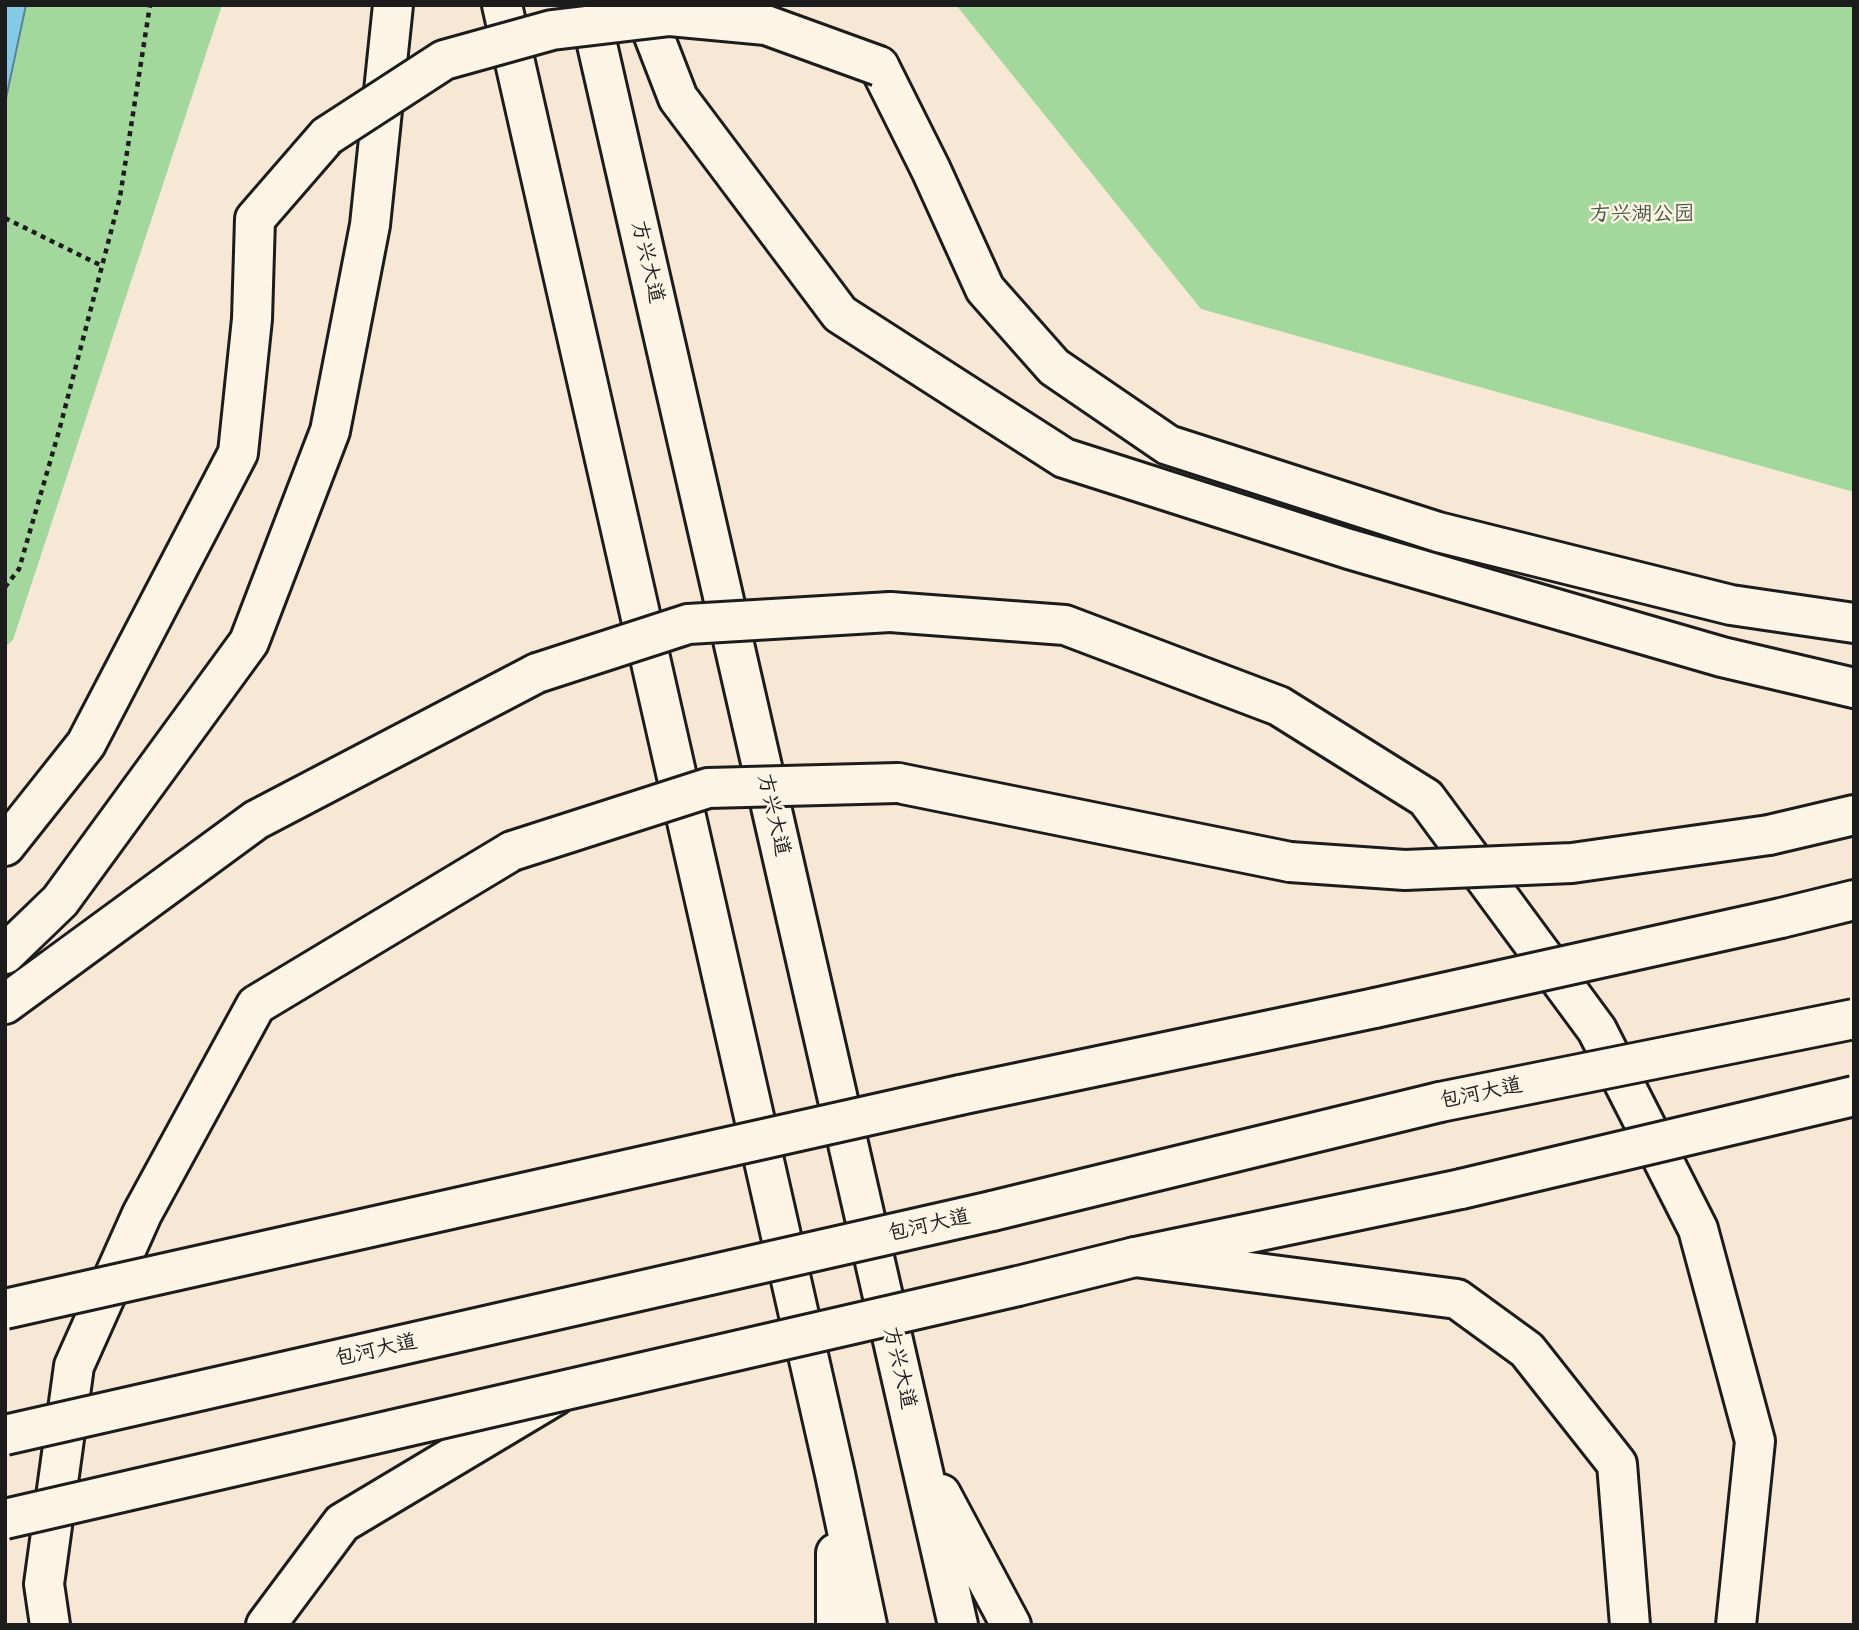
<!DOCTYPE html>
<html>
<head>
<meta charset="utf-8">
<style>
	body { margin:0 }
	#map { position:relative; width:1859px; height:1630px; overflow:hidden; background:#f7e7d5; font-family:"Balsamiq Sans",sans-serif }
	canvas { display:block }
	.frame { position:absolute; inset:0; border:7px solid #1c1c1c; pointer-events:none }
</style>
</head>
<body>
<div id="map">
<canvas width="1859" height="1630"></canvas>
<div class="frame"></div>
</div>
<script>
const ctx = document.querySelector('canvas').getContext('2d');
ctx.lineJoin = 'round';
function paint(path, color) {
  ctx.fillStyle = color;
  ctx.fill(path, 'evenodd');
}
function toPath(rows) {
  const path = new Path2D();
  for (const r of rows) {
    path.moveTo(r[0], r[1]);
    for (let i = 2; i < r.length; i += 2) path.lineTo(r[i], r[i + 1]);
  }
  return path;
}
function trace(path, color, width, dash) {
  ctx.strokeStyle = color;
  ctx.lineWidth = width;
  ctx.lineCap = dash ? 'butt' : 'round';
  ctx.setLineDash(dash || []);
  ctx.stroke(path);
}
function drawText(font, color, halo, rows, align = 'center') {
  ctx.font = font + ' "Balsamiq Sans","LXGW WenKai TC",sans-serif';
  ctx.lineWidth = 5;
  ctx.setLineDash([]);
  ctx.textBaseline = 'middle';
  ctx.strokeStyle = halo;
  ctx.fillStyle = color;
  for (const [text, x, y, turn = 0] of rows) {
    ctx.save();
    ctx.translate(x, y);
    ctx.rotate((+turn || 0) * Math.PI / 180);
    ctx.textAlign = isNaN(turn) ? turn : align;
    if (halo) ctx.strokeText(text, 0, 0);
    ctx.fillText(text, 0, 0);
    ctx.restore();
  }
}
paint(toPath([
	[5,5,222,5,13,640,5,647],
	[956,5,1854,5,1854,492,1201,309]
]), '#a2d89c');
const water = toPath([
	[5,5,26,5,5,103,5,5]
]);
paint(water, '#84c9e6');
trace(water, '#5a8495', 2);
const primary = toPath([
	[879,66,931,170,985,289,1054,367,1168,445,1438,532,1731,605,1854,623],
	[5,846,86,744,238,453,252,319,255,219,327,136],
	[1018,1286,1135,1257,1461,1189]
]);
const highway = toPath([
	[502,5,835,1474,867,1625],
	[588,5,958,1625],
	[642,5,678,98,840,314,1064,458,1349,549,1722,657,1854,688],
	[890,612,1065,625,1279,706,1426,798,1597,1030,1698,1229,1755,1441,1736,1625],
	[898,783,1290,862],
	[1769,835,1854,815],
	[1781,918,1854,900],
	[5,954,60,901,249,642,330,431,370,225,393,5],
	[5,1004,256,820,537,673],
	[960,1095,1375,1008],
	[992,1211,1440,1102],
	[1135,1257,1457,1299,1527,1350,1617,1464,1630,1625],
	[941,1494,1011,1625],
	[836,1553,836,1625],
	[50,1625,44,1584,74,1366,142,1214,256,1005,512,851],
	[266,1625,342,1523,556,1395]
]);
trace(primary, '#1c1c1c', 44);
trace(highway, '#1c1c1c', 44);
trace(toPath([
	[5,218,102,266],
	[5,587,19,569,59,431,120,197,150,5]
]), '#1c1c1c', 4.5, [5, 5]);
trace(primary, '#fcf5e5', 38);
trace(highway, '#fcf5e5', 38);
const primaryBridge = toPath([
	[327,136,444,60,552,30,670,16,766,25,879,66],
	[1461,1189,1854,1096],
	[5,1519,1018,1286]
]);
const highwayBridge = toPath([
	[537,673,688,624,890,612],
	[512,851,708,788,898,783],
	[1290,862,1405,870,1572,863,1769,835],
	[1375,1008,1781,918],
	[1440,1102,1854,1019],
	[5,1309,960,1095],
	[5,1435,992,1211]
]);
trace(primaryBridge, '#1c1c1c', 44, []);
trace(highwayBridge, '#1c1c1c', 44, []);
trace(primaryBridge, '#fcf5e5', 38);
trace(highwayBridge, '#fcf5e5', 38);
drawText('21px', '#445442', '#fcf5e5', [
	["方兴湖公园",1642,215]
]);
drawText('21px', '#1c1c1c', '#fcf5e5', [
	["方兴大道",647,262,77],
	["方兴大道",773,815,77],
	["包河大道",1481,1094,-12],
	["包河大道",929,1226,-13],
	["包河大道",376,1351,-13],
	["方兴大道",899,1368,77]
]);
</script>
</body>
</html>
